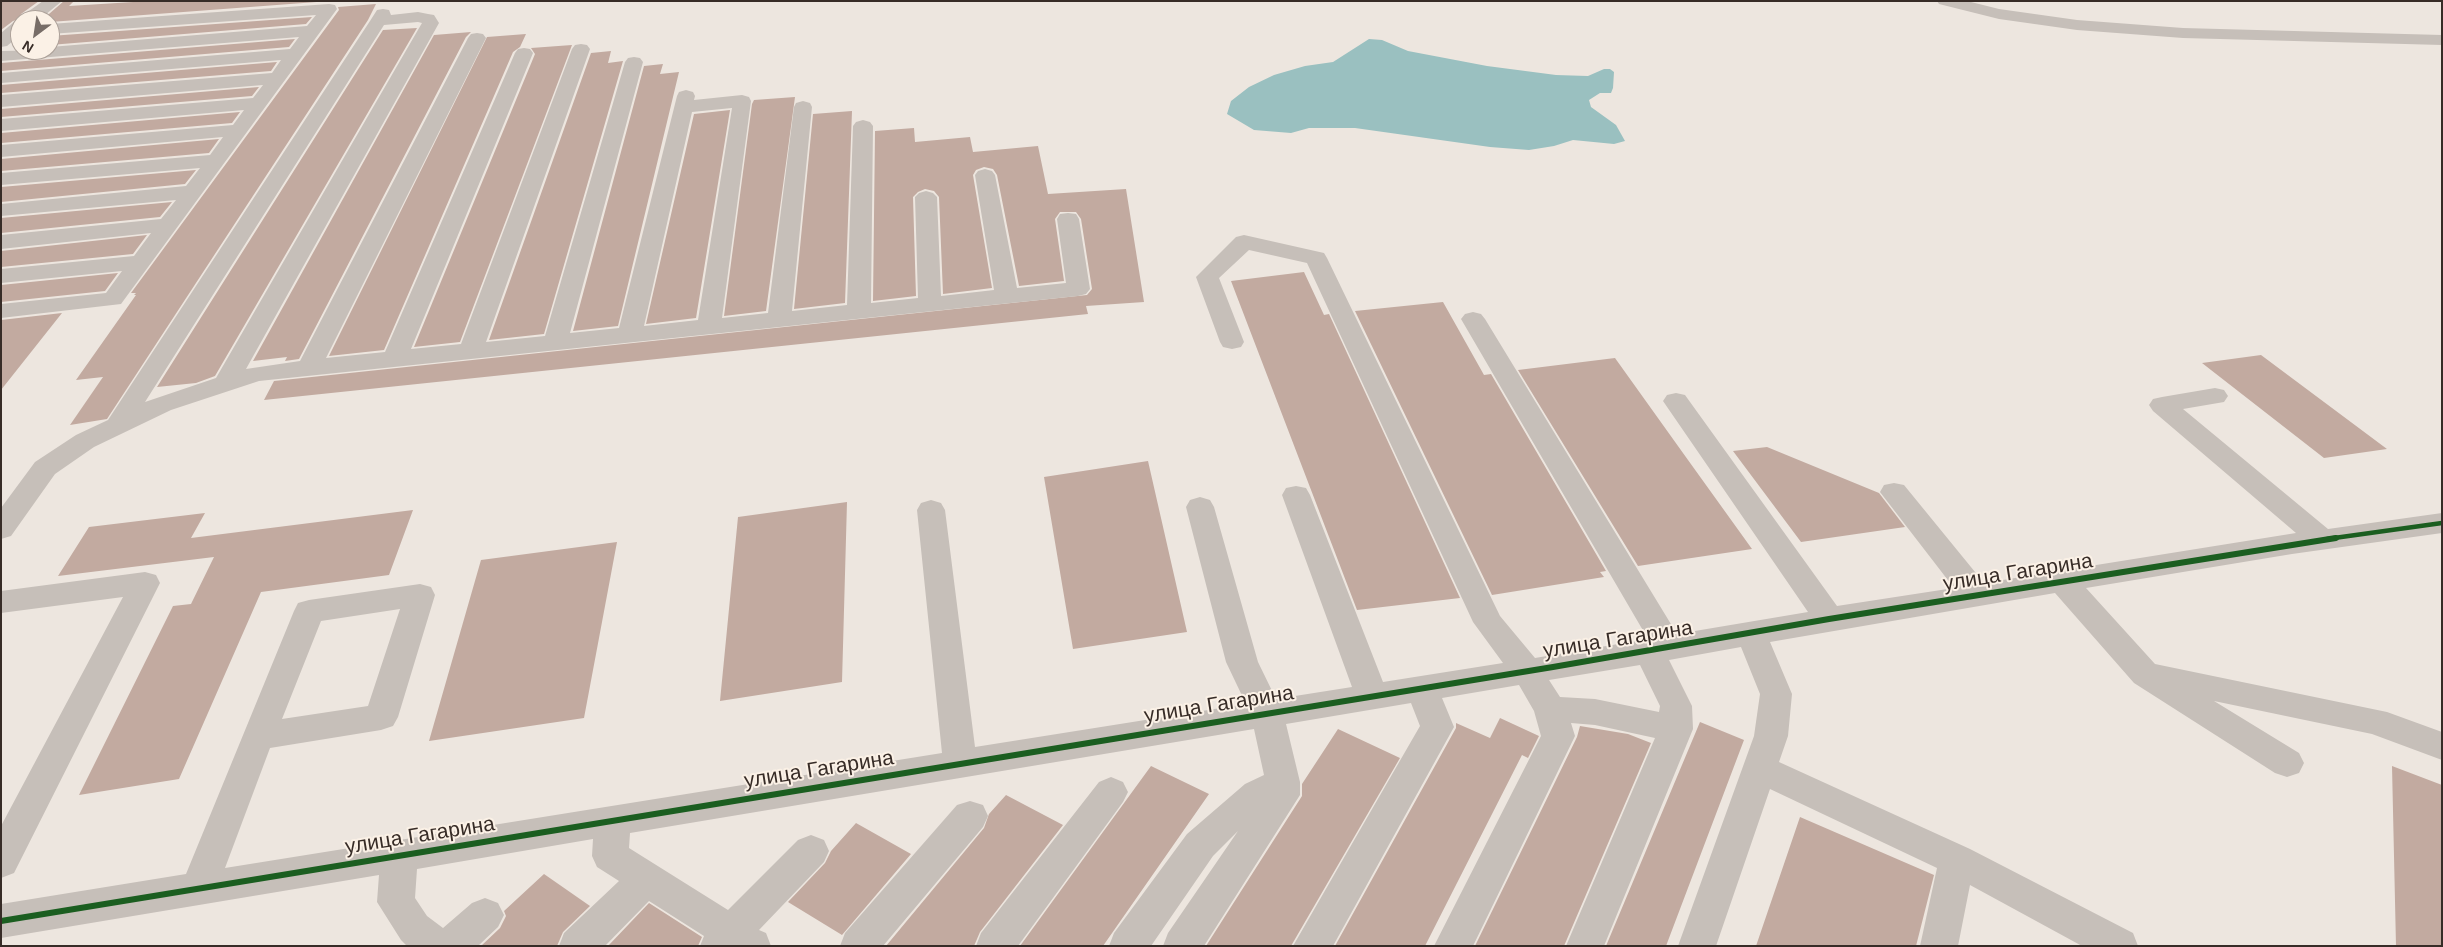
<!DOCTYPE html>
<html>
<head>
<meta charset="utf-8">
<style>
	body { margin:0 }
	#map { position:relative; width:2443px; height:947px; overflow:hidden; background:#ede6df; font-family:Arial,sans-serif }
	canvas { display:block }
	.frame { position:absolute; inset:0; border:2px solid #372c27; pointer-events:none }
	.north { position:absolute; left:10px; top:10px; width:50px; height:50px; box-sizing:border-box; background:#fbf1e6; border:1px solid #ada29a; border-radius:50%; rotate:211deg; font-size:14px; font-weight:700; line-height:20px; text-align:center; color:#372c27 }
	.north::after { content:''; display:block; margin:auto; width:18px; height:22px; background:#776d67; clip-path:polygon(50% 0,100% 100%,50% 72%,0 100%) }
</style>
</head>
<body>
<div id="map">
<canvas width="2443" height="947"></canvas>
<div class="frame"></div>
<div class="north">N</div>
</div>
<script>
const ctx = document.querySelector('canvas').getContext('2d');
ctx.lineJoin = 'round';
function paint(path, color) {
  ctx.fillStyle = color;
  ctx.fill(path, 'evenodd');
}
function toPath(rows) {
  const path = new Path2D();
  for (const r of rows) {
    path.moveTo(r[0], r[1]);
    for (let i = 2; i < r.length; i += 2) path.lineTo(r[i], r[i + 1]);
  }
  return path;
}
function trace(path, color, width, dash) {
  ctx.strokeStyle = color;
  ctx.lineWidth = width;
  ctx.lineCap = dash ? 'butt' : 'round';
  ctx.setLineDash(dash || []);
  ctx.stroke(path);
}
function drawText(font, color, halo, rows, align = 'center') {
  ctx.font = font + ' Arial,sans-serif';
  ctx.lineWidth = 4;
  ctx.setLineDash([]);
  ctx.textBaseline = 'middle';
  ctx.strokeStyle = halo;
  ctx.fillStyle = color;
  for (const [text, x, y, turn = 0] of rows) {
    ctx.save();
    ctx.translate(x, y);
    ctx.rotate((+turn || 0) * Math.PI / 180);
    ctx.textAlign = isNaN(turn) ? turn : align;
    if (halo) ctx.strokeText(text, 0, 0);
    ctx.fillText(text, 0, 0);
    ctx.restore();
  }
}
paint(toPath([
	[1369,39,1382,40,1408,51,1487,66,1556,75,1588,76,1604,69,1610,69,1614,72,1613,88,1611,93,1600,93,1589,100,1591,107,1616,125,1625,141,1614,144,1573,140,1554,146,1529,150,1490,147,1355,128,1309,128,1291,133,1254,130,1227,114,1231,101,1249,87,1274,75,1305,66,1333,62]
]), '#9ac0c0');
paint(toPath([
	[1,1,39,1,21,14,19,19,13,21,1,30],
	[64,1,74,1,69,6,149,1,330,1,50,22,50,20,42,20],
	[376,4,368,20,107,419,70,425,103,377,76,380,136,295,134,295,136,293,131,293,339,10,338,7],
	[312,17,306,24,50,45,50,36],
	[417,28,215,376,196,383,157,387,383,30],
	[471,32,466,37,299,359,285,361,287,357,253,361,434,35],
	[526,34,520,47,513,52,384,350,329,356,487,37],
	[295,39,289,47,1,71,1,63],
	[572,45,460,342,414,347,535,54,531,48],
	[611,51,608,63,623,61,544,334,489,340,591,53],
	[277,62,271,71,1,93,1,85],
	[663,64,660,74,679,72,618,326,573,331,644,66],
	[259,87,252,96,1,117,1,109],
	[795,97,766,311,724,316,752,104,754,100],
	[730,110,696,318,646,324,694,114],
	[852,111,845,303,794,309,813,114],
	[240,112,232,123,1,143,1,133],
	[914,128,915,142,970,137,973,152,1038,146,1048,194,1126,189,1144,302,1086,306,1088,314,264,400,274,381,1087,295,1092,289,1081,219,1076,212,1060,212,1055,219,1064,281,1019,286,997,175,993,169,984,167,976,170,973,175,992,288,943,294,939,197,934,191,925,189,918,192,913,197,916,296,873,301,875,131],
	[219,139,209,153,1,171,1,159],
	[196,170,185,184,1,202,1,187],
	[172,202,160,217,1,233,1,218],
	[147,235,133,254,1,267,1,251],
	[1304,272,1324,315,1329,314,1460,598,1357,610,1231,281],
	[118,273,105,291,1,302,1,285],
	[1443,302,1484,375,1491,374,1606,571,1600,572,1604,577,1492,595,1355,311],
	[62,313,1,390,1,320],
	[2261,355,2387,449,2324,458,2202,363],
	[1615,358,1688,460,1752,549,1638,566,1518,370],
	[1767,447,1879,493,1905,527,1801,542,1733,451],
	[1148,461,1187,632,1073,649,1044,477],
	[847,502,842,682,720,701,738,517],
	[413,510,389,575,261,592,179,779,79,795,173,606,191,604,214,557,58,576,89,527,205,513,191,538],
	[617,542,584,718,429,741,481,560],
	[1500,718,1539,736,1528,758,1522,755,1425,946,1335,946,1456,728,1456,723,1490,738],
	[1700,722,1744,740,1666,946,1606,946],
	[1580,726,1628,734,1651,743,1564,946,1475,946,1577,737],
	[1338,729,1400,758,1291,946,1206,946,1302,796,1302,784],
	[1151,766,1209,794,1103,946,1020,946],
	[2392,766,2442,785,2442,946,2396,946],
	[1006,795,1063,825,980,932,974,946,886,946,984,828,989,814],
	[1800,817,1934,875,1916,946,1756,946],
	[856,823,911,854,842,935,788,902,825,863,831,851],
	[544,874,590,906,563,932,557,946,481,946,500,928,506,916,504,911],
	[649,903,702,937,698,946,608,946]
]), '#c2aaa0');
paint(toPath([
	[43,1,62,1,39,20,20,21,22,16,43,1],
	[1937,1,1967,1,1999,9,2077,20,2183,28,2442,35,2442,45,2183,38,2077,30,1999,19,1939,4,1937,1],
	[329,4,335,5,337,9,121,304,1,318,1,304,106,293,122,271,1,283,1,269,134,256,151,233,1,249,1,235,161,219,176,200,1,216,1,204,186,186,200,168,1,185,1,173,210,155,223,137,1,157,1,145,233,125,244,110,1,131,1,119,253,98,263,85,1,107,1,95,272,73,281,60,1,83,1,73,290,49,299,37,1,61,1,51,50,50,50,47,307,26,316,15,50,34,50,24,329,4],
	[383,9,389,10,391,15,418,12,428,14,434,15,439,23,246,369,300,361,468,38,471,34,477,33,483,34,486,38,326,358,385,352,515,53,518,49,524,48,530,49,533,53,411,349,461,344,572,49,575,45,581,44,587,45,590,49,486,342,545,336,625,62,628,58,634,57,640,58,643,62,570,333,619,328,677,96,679,92,686,90,693,92,695,96,694,100,742,95,749,97,751,101,722,318,768,313,794,107,796,103,803,101,810,103,812,107,792,311,847,305,853,126,856,122,863,120,870,122,873,126,871,303,918,298,915,197,919,193,926,191,933,193,937,197,941,296,994,290,975,175,978,171,985,169,992,171,995,175,1017,288,1066,283,1057,219,1060,214,1068,213,1076,214,1079,219,1090,289,1086,294,1078,296,259,381,171,410,94,447,55,474,11,536,1,539,1,508,35,462,76,435,108,420,370,21,377,10,383,9],
	[418,22,422,23,216,378,145,402,384,25,418,22],
	[732,108,698,320,644,326,692,112,732,108],
	[20,21,20,35,7,46,1,47,1,33,14,22,20,21],
	[1244,235,1324,253,1327,258,1500,616,1535,658,1648,639,1461,319,1465,314,1473,312,1481,314,1485,319,1677,634,1808,612,1663,401,1667,395,1676,393,1685,395,1837,606,1954,588,1880,492,1884,485,1894,483,1904,485,1984,583,2296,533,2153,411,2149,405,2153,399,2162,397,2215,388,2224,390,2228,396,2224,402,2183,409,2328,529,2442,513,2442,533,2292,554,2086,588,2155,664,2387,712,2442,732,2442,760,2372,734,2214,701,2299,753,2304,763,2299,773,2287,777,2275,773,2134,683,2055,593,1770,642,1792,694,1788,736,1779,762,1970,849,2133,933,2138,946,2082,946,1970,885,1958,946,1920,946,1937,868,1770,789,1716,946,1678,946,1754,736,1760,694,1741,647,1669,660,1692,706,1693,729,1604,946,1566,946,1655,738,1595,725,1571,723,1575,736,1473,946,1434,946,1541,736,1534,711,1519,685,1442,698,1454,727,1333,946,1293,946,1420,726,1411,703,1286,724,1300,782,1300,795,1204,946,1163,946,1168,933,1238,831,1213,856,1151,946,1109,946,1114,933,1187,834,1245,784,1264,775,1254,729,630,833,629,848,728,910,798,840,811,835,824,840,829,851,824,862,759,930,766,933,771,946,700,946,704,936,649,901,605,946,559,946,564,933,619,881,597,867,592,856,593,839,417,869,415,898,427,916,443,928,472,903,485,898,498,903,504,915,498,927,478,946,407,946,401,940,377,902,379,875,1,938,1,904,186,874,294,611,298,603,309,600,420,584,431,587,435,595,398,717,393,726,381,730,270,748,225,868,942,753,917,510,921,503,931,500,941,503,945,510,975,747,1246,704,1226,662,1186,507,1190,500,1200,497,1210,500,1214,507,1258,662,1276,699,1352,687,1282,495,1286,488,1296,486,1306,488,1310,495,1383,682,1503,663,1473,622,1307,263,1249,250,1219,278,1244,342,1241,347,1232,349,1223,347,1220,342,1196,277,1236,237,1244,235],
	[400,609,368,706,282,719,321,621,400,609],
	[1640,665,1660,706,1659,712,1595,699,1560,697,1549,680,1640,665],
	[145,572,156,575,160,583,14,873,1,878,1,826,123,597,1,613,1,591,145,572],
	[1111,777,1123,782,1128,792,1123,802,1018,946,976,946,981,933,1099,782,1111,777],
	[970,801,983,805,988,816,983,827,883,946,840,946,845,933,957,805,970,801]
]), '#c6bfb9');
trace(toPath([
	[2327,539,2442,523]
]), '#1b5e20', 4.5);
trace(toPath([
	[1,921,1553,667,1829,619,2336,538]
]), '#1b5e20', 6);
drawText('21px', '#372c27', '#fbf1e6', [
	["улица Гагарина",2018,573,-9],
	["улица Гагарина",1618,640,-9],
	["улица Гагарина",1219,705,-9],
	["улица Гагарина",819,770,-9],
	["улица Гагарина",420,836,-9]
]);
</script>
</body>
</html>
